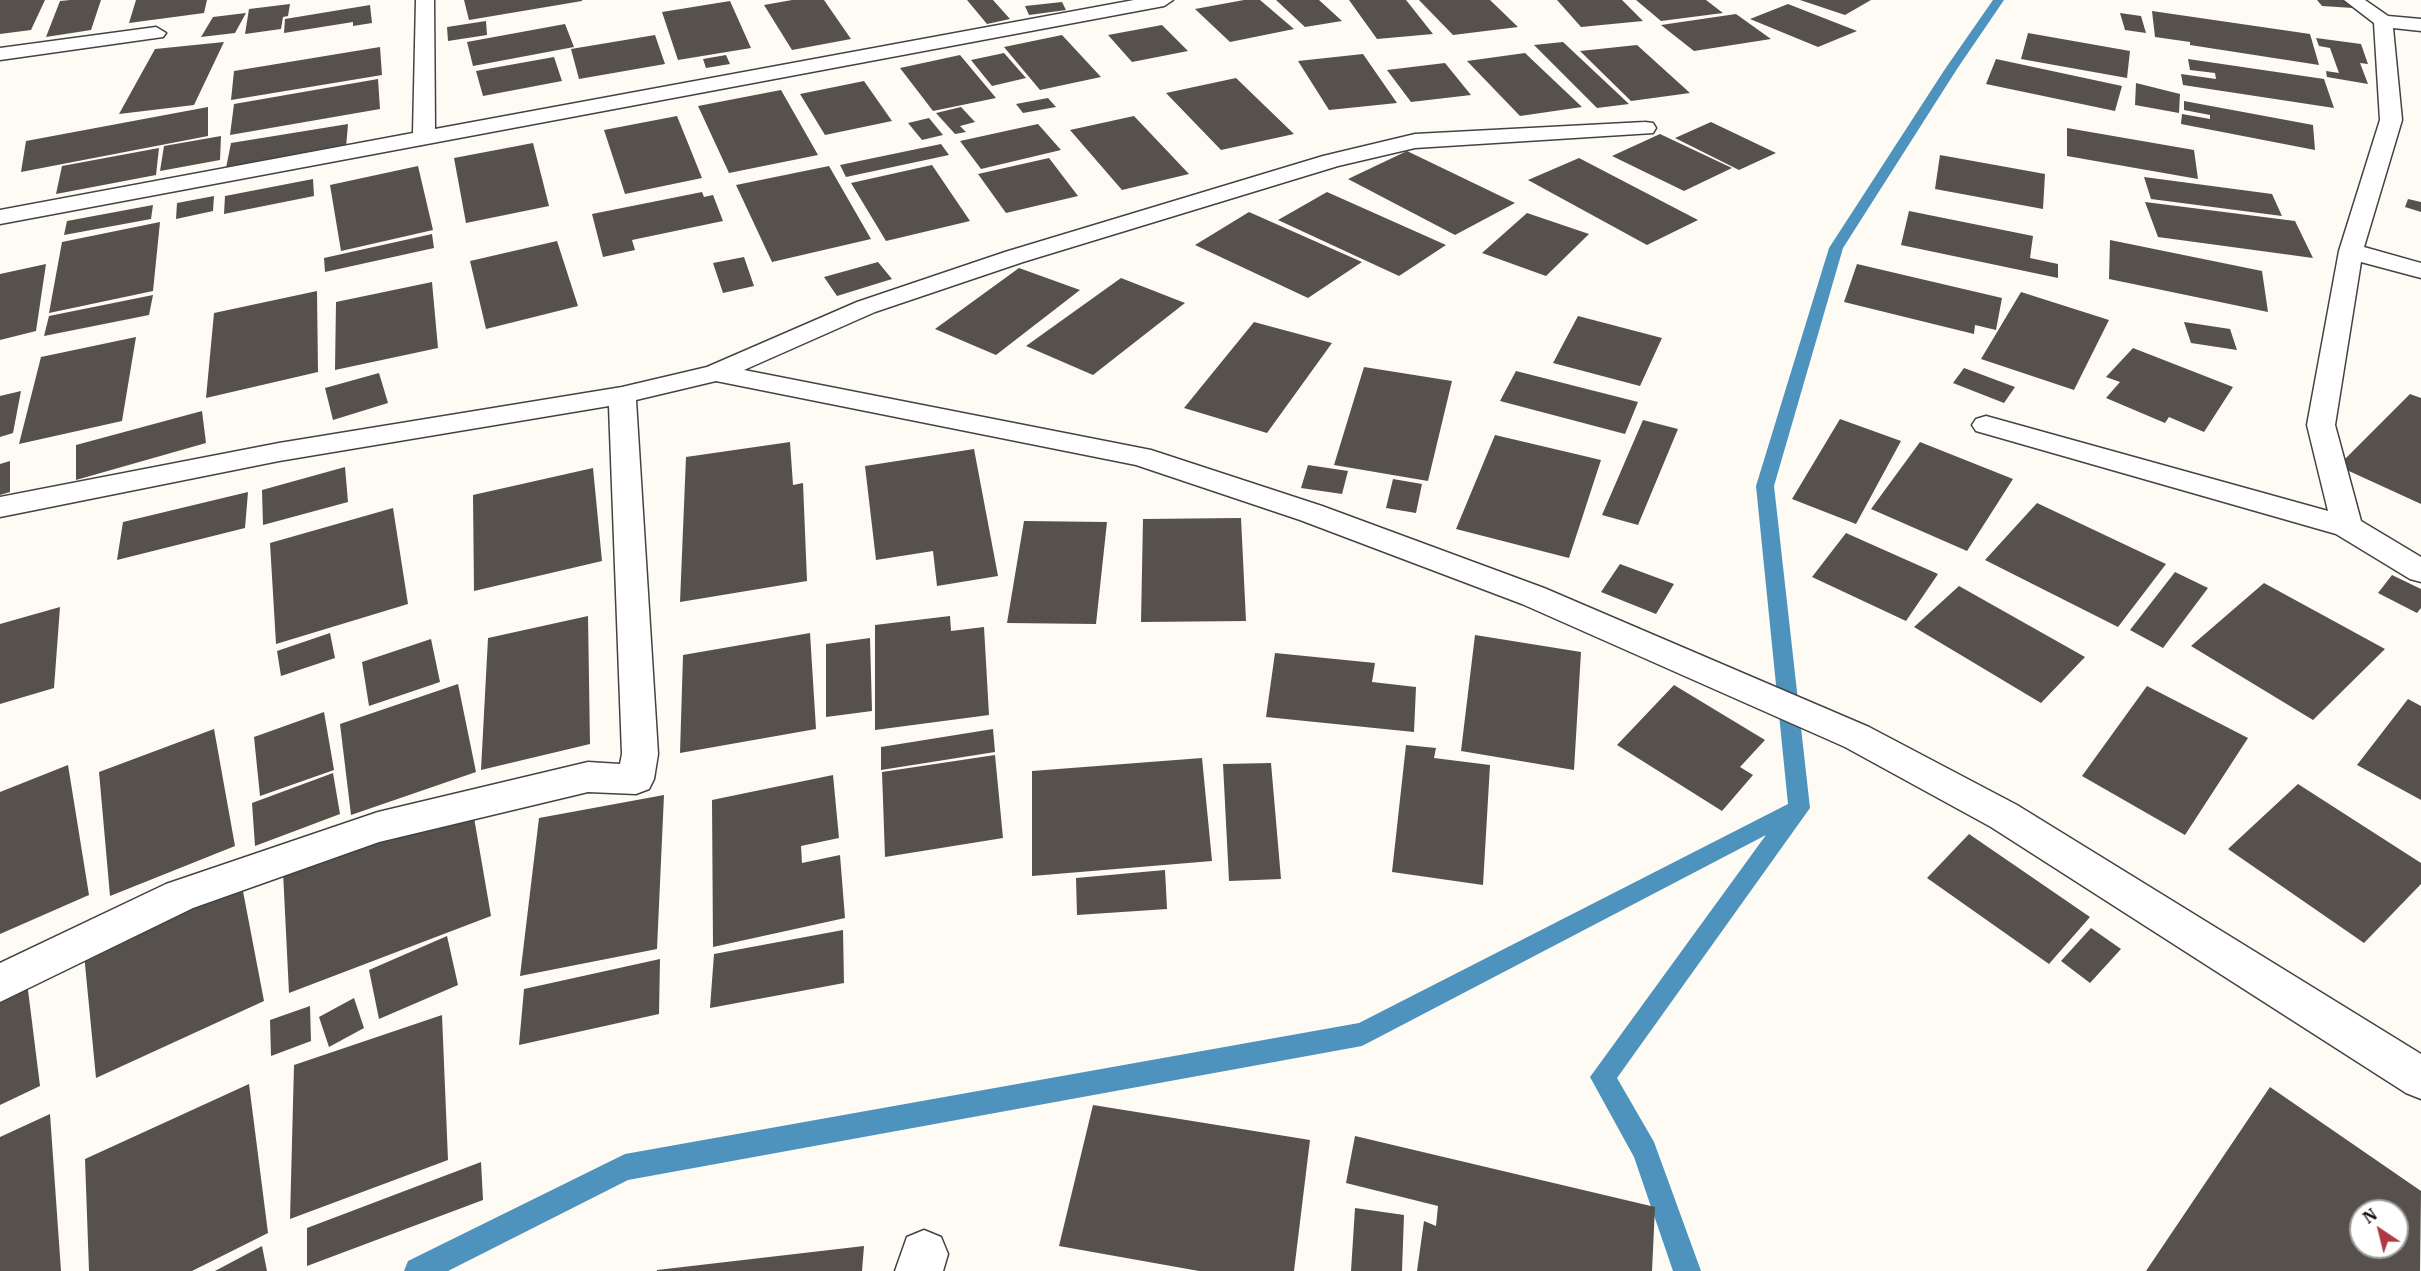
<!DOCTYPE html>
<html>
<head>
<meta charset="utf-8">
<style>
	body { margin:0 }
	#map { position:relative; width:2421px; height:1271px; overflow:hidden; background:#fdfbf4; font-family:"IBM Plex Serif",serif }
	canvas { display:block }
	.north { position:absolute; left:2349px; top:1199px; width:60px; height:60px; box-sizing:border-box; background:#fff; border:2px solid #9f9f9f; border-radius:50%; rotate:325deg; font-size:16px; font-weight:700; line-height:24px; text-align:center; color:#101010 }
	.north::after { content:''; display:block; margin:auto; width:21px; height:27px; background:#ae3941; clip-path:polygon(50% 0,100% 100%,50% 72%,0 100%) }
</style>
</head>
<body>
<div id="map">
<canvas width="2421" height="1271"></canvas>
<div class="north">N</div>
</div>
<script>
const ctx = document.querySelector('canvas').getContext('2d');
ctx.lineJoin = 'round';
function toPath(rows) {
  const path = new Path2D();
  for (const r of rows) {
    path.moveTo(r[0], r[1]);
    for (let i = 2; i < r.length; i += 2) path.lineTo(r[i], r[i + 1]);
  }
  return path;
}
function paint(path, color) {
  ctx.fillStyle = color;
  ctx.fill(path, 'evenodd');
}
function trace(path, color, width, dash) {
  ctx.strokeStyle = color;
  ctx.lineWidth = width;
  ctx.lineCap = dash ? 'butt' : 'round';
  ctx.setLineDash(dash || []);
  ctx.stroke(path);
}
paint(toPath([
	[1993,0,2004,0,1957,69,1843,248,1774,486,1810,808,1617,1078,1654,1142,1701,1271,1673,1271,1634,1157,1590,1077,1766,835,1362,1046,628,1180,448,1271,404,1271,408,1261,625,1154,1359,1023,1788,804,1756,486,1829,248,1945,69,1993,0]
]), '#4e93bd');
paint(toPath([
	[0,0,45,0,31,30,0,34],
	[70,0,101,0,91,30,46,37,60,1],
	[136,0,207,0,204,13,129,23],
	[464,0,582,0,582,1,469,20],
	[792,0,824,0,851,39,792,50,764,5],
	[967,0,993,0,1010,19,987,24],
	[1244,0,1260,0,1294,29,1230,42,1195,9],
	[1276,0,1319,0,1342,21,1305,27],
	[1349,0,1406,0,1433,34,1377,39],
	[1419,0,1490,0,1518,27,1453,35],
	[1557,0,1622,0,1643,21,1581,27],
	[1636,0,1706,0,1723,13,1661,21],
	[1800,0,1871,0,1845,15],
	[2317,0,2346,0,2353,8,2322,6],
	[730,1,751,48,678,60,662,12],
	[1062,2,1066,10,1029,15,1025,6],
	[290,4,288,16,283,17,281,29,245,34,249,9],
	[1788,4,1857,31,1818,47,1750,19],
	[370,5,372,23,353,26,353,22,284,33,285,19],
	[2152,11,2310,34,2319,65,2190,45,2190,42,2155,37],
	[246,13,235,33,201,37,213,17],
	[2120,13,2141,16,2146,33,2125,30],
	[1736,14,1771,39,1694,51,1661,25],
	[486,21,487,35,448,41,447,27],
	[565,24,574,47,473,66,467,42],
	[1162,25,1188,51,1132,62,1108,35],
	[2028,33,2130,51,2127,78,2021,59],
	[655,35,665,64,579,79,571,49],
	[1062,35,1101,77,1040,90,1004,47],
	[2316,38,2361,44,2368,64,2360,63,2368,84,2327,77,2326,71,2339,73,2330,48,2319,46],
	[224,42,194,105,119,114,155,49],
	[1563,42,1629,104,1597,108,1534,45],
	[1637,45,1690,93,1631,101,1580,51],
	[380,47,382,75,231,100,234,71],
	[1004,53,1026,78,992,86,971,60],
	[1525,53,1582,107,1520,116,1467,61],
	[1363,54,1397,103,1329,110,1298,61],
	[726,55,730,64,706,68,703,59],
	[960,55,996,98,933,111,900,68],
	[554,57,562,81,483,96,476,71],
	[1996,59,2122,86,2115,111,1986,84],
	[2188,59,2324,79,2334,108,2183,85,2181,74,2216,79,2215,73,2190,70],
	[1445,63,1471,95,1411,102,1387,70],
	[1236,78,1294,134,1221,150,1166,93],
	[378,79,380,109,230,135,234,104],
	[864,81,892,121,825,135,800,94],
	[2136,83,2180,94,2179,113,2135,105],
	[781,90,818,155,729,173,698,106],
	[1048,98,1056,107,1023,113,1016,104],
	[2184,101,2313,125,2315,150,2181,124,2182,114,2210,119,2210,115,2184,110],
	[208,107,208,136,21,172,26,141],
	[961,107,975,122,960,126,966,132,955,134,936,113],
	[677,116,702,178,625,194,604,130],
	[1134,116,1189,174,1122,190,1070,130],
	[929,118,943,135,922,140,908,123],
	[1711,122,1776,153,1739,170,1675,138],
	[348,124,346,148,226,168,231,143],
	[1038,124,1061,150,981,169,960,141],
	[2067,128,2194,150,2198,179,2067,156],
	[1660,134,1732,168,1684,191,1612,156],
	[221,136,220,160,160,171,164,146],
	[533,143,549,206,466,223,454,158],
	[941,144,949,155,846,177,840,165],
	[159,148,156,175,56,194,62,166],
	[1407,151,1515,203,1455,235,1348,179],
	[1940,155,2045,174,2043,209,1935,189],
	[1049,158,1078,196,1006,213,978,174],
	[1579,158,1698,220,1647,245,1528,180],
	[932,165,970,221,886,241,851,183],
	[418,166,433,230,341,251,330,185],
	[829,166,871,239,772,262,736,185],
	[2144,177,2272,194,2282,216,2151,199],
	[313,179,314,196,224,214,225,196],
	[702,192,704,197,713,195,723,221,632,240,635,250,603,257,592,214],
	[1327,192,1446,245,1399,276,1278,220],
	[214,196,213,211,176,219,177,203],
	[2408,199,2421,202,2421,212,2405,207],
	[2145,202,2295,221,2313,258,2158,237],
	[153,205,151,219,64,235,67,221],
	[1909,211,2033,236,2030,258,2058,264,2058,278,1901,245],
	[1249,212,1362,262,1308,298,1195,245],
	[1527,213,1589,234,1546,276,1482,253],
	[160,222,153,291,49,313,62,242],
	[432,234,434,248,325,272,324,258],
	[2110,240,2262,271,2268,312,2109,279],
	[557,241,578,306,486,329,470,261],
	[744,257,754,286,723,293,713,263],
	[878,262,892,279,837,296,824,277],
	[46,264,36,331,0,340,0,274],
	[1857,264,2002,298,1996,330,1975,325,1974,334,1844,302],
	[1019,268,1080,290,996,355,935,329],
	[1121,278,1185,303,1093,375,1026,346],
	[432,282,438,348,335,370,336,302],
	[317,291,318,372,206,398,214,313],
	[2021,292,2109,320,2074,390,1981,359],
	[153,295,149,315,44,336,49,316],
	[1578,316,1662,338,1640,386,1553,363],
	[1254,322,1332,343,1267,433,1184,408],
	[2184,322,2230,329,2237,350,2191,343],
	[136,337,122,421,19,444,41,357],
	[2133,348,2233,387,2204,432,2169,417,2165,423,2106,398,2120,382,2106,377],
	[1364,367,1452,381,1428,481,1334,465],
	[1964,368,2015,387,2004,403,1953,383],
	[1516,371,1638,402,1625,434,1500,401],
	[379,373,388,403,333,420,325,388],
	[21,391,13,433,0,437,0,396],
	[2410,394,2421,398,2421,504,2338,466],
	[202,411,206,443,76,480,76,445],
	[1840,419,1901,441,1856,524,1792,499],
	[1643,420,1678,429,1638,525,1602,515],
	[1495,435,1601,460,1569,558,1456,529],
	[790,442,793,485,803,483,807,581,680,602,686,457],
	[1920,442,2013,479,1967,551,1871,509],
	[974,449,998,576,937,586,933,551,876,560,865,466],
	[10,461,10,492,0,495,0,464],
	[1308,465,1348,471,1342,494,1301,488],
	[345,467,348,502,263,525,262,490],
	[593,468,602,561,474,591,473,495],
	[1393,479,1422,484,1416,513,1386,508],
	[248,492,245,528,117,560,123,522],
	[2037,503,2166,564,2118,627,1985,560],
	[393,508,408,604,276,644,270,543],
	[1241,518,1246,621,1141,622,1143,519],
	[1024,521,1107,522,1096,624,1007,623],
	[1846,533,1938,574,1906,621,1812,577],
	[1620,564,1674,584,1656,614,1601,592],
	[2175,572,2208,588,2163,648,2130,630],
	[2392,575,2421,589,2421,608,2417,613,2378,593],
	[2264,583,2385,649,2313,720,2191,646],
	[1959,586,2085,657,2041,703,1914,627],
	[60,607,54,688,0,704,0,624],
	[588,616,590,744,481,770,488,638],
	[950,616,951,631,984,627,989,715,875,730,875,625],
	[330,633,335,658,281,676,277,651],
	[810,633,816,729,680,753,683,655],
	[1475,635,1581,652,1574,770,1461,751],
	[870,638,872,711,826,717,826,644],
	[431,639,440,682,369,706,362,662],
	[1275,653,1375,663,1372,682,1416,687,1414,732,1266,717],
	[458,684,476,772,351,815,340,724],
	[1674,685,1765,740,1740,767,1753,775,1722,811,1617,745],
	[2147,686,2248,738,2185,835,2082,776],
	[2408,699,2421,706,2421,800,2357,765],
	[324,712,334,770,260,796,254,737],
	[214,729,235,846,110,896,99,772],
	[993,729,995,752,881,770,881,747],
	[1406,745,1436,748,1434,758,1490,765,1483,885,1392,872],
	[995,755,1003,838,885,857,882,772],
	[1202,758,1212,861,1032,876,1032,771],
	[1271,763,1281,879,1229,881,1223,764],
	[68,765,89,895,0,934,0,792],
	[333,773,340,814,255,846,252,803],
	[833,775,839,838,801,846,802,863,840,855,845,918,713,947,712,800],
	[2298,784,2421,863,2421,884,2364,943,2228,849],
	[664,795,657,949,520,976,539,818],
	[472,806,491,916,289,993,283,872],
	[1969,834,2090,917,2049,964,1927,878],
	[1165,870,1167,909,1077,915,1076,878],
	[242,886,264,1001,96,1078,84,954],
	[2091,928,2121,949,2090,983,2061,961],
	[843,930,844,983,710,1008,714,954],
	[447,936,458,985,379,1019,369,970],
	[660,959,659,1014,519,1045,524,989],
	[27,982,40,1086,0,1105,0,995],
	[354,998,364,1028,329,1047,319,1017],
	[310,1006,311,1041,271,1056,270,1020],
	[442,1015,448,1160,290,1219,294,1065],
	[249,1084,268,1233,192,1271,89,1271,85,1159],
	[2270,1087,2421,1191,2420,1271,2146,1271],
	[2361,1211,2397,1211,2397,1247,2361,1247],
	[1093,1105,1310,1140,1294,1271,1199,1271,1059,1246],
	[50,1114,61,1271,0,1271,0,1137],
	[1355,1136,1655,1207,1652,1271,1417,1271,1424,1221,1436,1226,1438,1206,1346,1183],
	[481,1162,483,1200,307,1266,307,1228],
	[1355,1208,1404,1215,1402,1271,1351,1271],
	[262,1246,267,1271,215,1271],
	[864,1246,862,1271,657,1271,657,1270]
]), '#57514d');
const minor = toPath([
	[416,0,434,0,435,129,1134,0,1173,0,1164,6,0,224,0,210,413,133,416,0],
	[2344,0,2365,0,2388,16,2421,19,2421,31,2393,28,2402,120,2364,247,2421,263,2421,278,2361,262,2335,425,2361,521,2421,557,2421,582,2410,579,2336,534,1976,431,1972,425,1976,419,1986,416,2328,511,2307,425,2339,251,2380,120,2374,23,2344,0],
	[156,27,166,33,163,37,0,60,0,48,156,27],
	[1645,122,1653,123,1656,128,1653,133,1415,148,1338,166,1023,262,875,312,744,370,1151,450,1322,506,1544,588,1869,727,2017,805,2421,1054,2421,1099,2406,1093,1991,827,1845,747,1522,604,1300,520,1136,465,716,381,636,400,658,754,654,779,649,789,636,794,588,792,379,842,193,908,0,1002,0,963,166,884,378,812,588,762,620,764,622,754,609,406,279,461,0,517,0,497,279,443,622,387,707,367,857,302,1005,252,1323,156,1415,134,1645,122],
	[924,1230,941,1237,948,1254,943,1271,895,1271,907,1237,924,1230]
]);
trace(minor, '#434343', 3);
paint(minor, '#fff');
</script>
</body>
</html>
